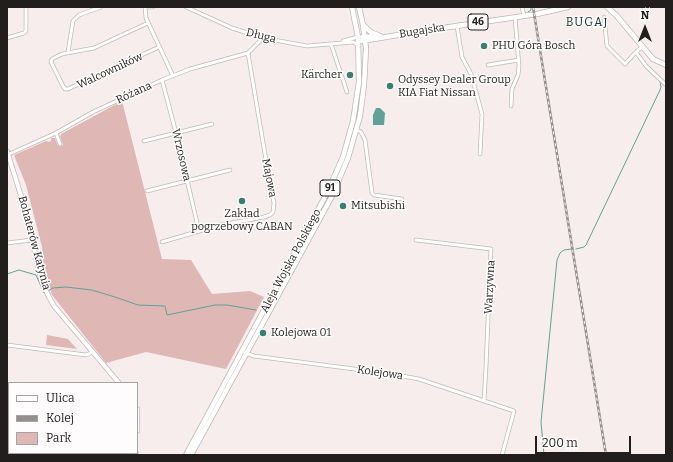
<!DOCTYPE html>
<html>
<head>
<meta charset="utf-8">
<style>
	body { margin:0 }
	#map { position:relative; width:673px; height:462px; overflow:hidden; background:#f6edec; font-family:Bitter,serif }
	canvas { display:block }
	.frame { position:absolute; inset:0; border:8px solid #221e1e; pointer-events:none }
	.legend { position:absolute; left:8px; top:382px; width:130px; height:72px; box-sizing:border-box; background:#fefcfc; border:1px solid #a6a3a3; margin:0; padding:5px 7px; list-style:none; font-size:12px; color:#221e1e }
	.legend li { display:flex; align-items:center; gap:8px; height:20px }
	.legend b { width:20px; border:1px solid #a6a3a3 }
	.north { position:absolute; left:625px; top:8px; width:40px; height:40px; -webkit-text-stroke:3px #fefcfc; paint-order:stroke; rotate:0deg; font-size:11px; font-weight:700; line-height:16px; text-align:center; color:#221e1e }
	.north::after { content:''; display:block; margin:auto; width:14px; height:18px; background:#221e1e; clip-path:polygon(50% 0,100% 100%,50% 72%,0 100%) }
	.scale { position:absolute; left:535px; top:436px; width:96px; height:18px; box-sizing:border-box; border:2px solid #221e1e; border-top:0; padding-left:5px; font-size:12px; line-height:14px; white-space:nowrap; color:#221e1e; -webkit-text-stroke:3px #fefcfc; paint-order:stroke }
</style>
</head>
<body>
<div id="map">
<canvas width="673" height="462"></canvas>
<div class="frame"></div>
<ul class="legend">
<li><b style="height:5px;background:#fff"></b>Ulica</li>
<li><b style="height:5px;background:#948e8d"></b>Kolej</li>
<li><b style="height:11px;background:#dfb8b6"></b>Park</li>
</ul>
<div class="north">N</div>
<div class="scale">200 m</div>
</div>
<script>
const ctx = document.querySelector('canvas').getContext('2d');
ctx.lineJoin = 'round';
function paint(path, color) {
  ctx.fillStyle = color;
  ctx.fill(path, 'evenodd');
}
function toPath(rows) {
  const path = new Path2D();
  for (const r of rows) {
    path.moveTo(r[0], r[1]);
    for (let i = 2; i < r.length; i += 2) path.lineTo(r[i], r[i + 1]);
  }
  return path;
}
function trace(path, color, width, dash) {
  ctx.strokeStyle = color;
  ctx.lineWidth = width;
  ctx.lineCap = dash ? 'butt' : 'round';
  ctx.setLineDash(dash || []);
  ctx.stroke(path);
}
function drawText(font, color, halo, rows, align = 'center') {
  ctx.font = font + ' Bitter,serif';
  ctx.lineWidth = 3;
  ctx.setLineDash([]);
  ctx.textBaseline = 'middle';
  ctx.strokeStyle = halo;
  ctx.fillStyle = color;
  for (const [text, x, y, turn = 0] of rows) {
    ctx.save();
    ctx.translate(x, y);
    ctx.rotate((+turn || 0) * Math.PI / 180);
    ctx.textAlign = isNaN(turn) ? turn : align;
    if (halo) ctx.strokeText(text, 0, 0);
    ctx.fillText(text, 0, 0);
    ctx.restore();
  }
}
paint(toPath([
	[122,101,162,259,191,260,212,294,250,291,264,297,226,369,146,352,106,363,52,295,43,265,42,247,26,185,14,155,46,141,49,142,51,141,51,138,55,138,58,146,61,146,63,145,60,137,61,134],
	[47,335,68,339,77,349,46,345]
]), '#dfb8b6');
paint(toPath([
	[376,108,380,108,385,113,384,125,373,125,373,115]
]), '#60a297');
trace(toPath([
	[528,12,531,10,531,7],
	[576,249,584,247,586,245,660,90,661,87,660,81,661,81],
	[7,274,19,270,36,275,44,293,45,293],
	[48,291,53,288,66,287,92,290,115,297,138,305,165,306,167,315,215,305,227,305,256,310],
	[544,455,541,422,557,260,560,253,564,250,571,249]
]), '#60a297', 1);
const street = toPath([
	[153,7,145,7,146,18,173,76],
	[186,7,232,28,263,38,307,46,353,42,358,45],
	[522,7,524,16],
	[604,17,607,46,625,64,636,52],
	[148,23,94,48,62,54,52,59,51,62,63,86,65,89,68,89,159,47],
	[457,26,462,57,471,74,482,114,480,154],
	[7,38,24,33,26,31,26,7],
	[343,41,358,37],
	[331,44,347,92],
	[642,47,636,52,646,66,665,84],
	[68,52,73,21,79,15,101,7],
	[488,65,519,60],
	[162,80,176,133,199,231],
	[511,106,512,89,518,75,519,66,515,17],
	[357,130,361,132,365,140,372,193,374,195,402,199],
	[56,133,60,144],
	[144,141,212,124],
	[7,155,56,133,93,112,162,80,190,69,248,53,263,38],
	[147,191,230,170],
	[416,240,491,249,486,367,484,401],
	[162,242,220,225,264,217,270,215,273,212,274,203,270,184,248,53],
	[7,243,32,240],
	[7,345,86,355,93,352],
	[245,353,254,356,385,373,419,379,514,411,502,455]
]);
const secondary = toPath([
	[7,151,22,199,42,282,49,297,54,306,119,383],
	[137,409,137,431],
	[136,455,136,453]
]);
const primary = toPath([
	[607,7,616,15,653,59,666,65],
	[363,25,372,33,378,35],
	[362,37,380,36],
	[362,41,416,32,537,14,568,7],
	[186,455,327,193,343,157,353,121,359,82,358,37,352,7],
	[191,455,331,198,348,158,360,116,364,85,366,48,363,25,359,7]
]);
trace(street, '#c1b8b7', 4.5);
trace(secondary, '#c1b8b7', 5.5);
trace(primary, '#c1b8b7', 6);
trace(street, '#fff', 3);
trace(secondary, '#fff', 4);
trace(primary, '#fff', 4.5);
const rail = toPath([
	[533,7,606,455]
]);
trace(rail, '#948e8d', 2.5);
trace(rail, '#fefcfc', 1, [3]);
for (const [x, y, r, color] of [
	[484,46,4,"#3b7f74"],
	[350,75,4,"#3b7f74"],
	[390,86,4,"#3b7f74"],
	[242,201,4,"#3b7f74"],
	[343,206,4,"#3b7f74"],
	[263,333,4,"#3b7f74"]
]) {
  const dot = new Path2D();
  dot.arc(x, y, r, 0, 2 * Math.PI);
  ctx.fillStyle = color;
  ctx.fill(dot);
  trace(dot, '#fefcfc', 1.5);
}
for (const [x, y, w] of [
	[478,22,20],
	[330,188,20]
]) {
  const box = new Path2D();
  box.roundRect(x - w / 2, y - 8, w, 16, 3);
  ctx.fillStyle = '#fefcfc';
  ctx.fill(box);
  trace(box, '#221e1e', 1);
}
drawText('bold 10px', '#221e1e', null, [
	["46",478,22],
	["91",330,188]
]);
drawText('11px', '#221e1e', '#fefcfc', [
	["Bugajska",422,31,-9],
	["Długa",261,36,14],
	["Walcowników",110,71,-25],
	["Różana",134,93,-25],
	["Wrzosowa",181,155,77],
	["Majowa",269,178,79],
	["Bohaterów Katynia",34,243,75],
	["Aleja Wojska Polskiego",291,261,-62],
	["Warzywna",490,287,-87],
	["Kolejowa",380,373,8]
]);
drawText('11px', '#221e1e', '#fefcfc', [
	["PHU Góra Bosch",492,46],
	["Kärcher",342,75,"right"],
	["Odyssey Dealer Group",398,80],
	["KIA Fiat Nissan",398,93],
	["Mitsubishi",351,206],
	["Zakład",242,214,"center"],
	["pogrzebowy CABAN",242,227,"center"],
	["Kolejowa 01",271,333]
], 'left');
ctx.letterSpacing = '1px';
drawText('12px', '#163731', '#fefcfc', [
	["BUGAJ",587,23]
]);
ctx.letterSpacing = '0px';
</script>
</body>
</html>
